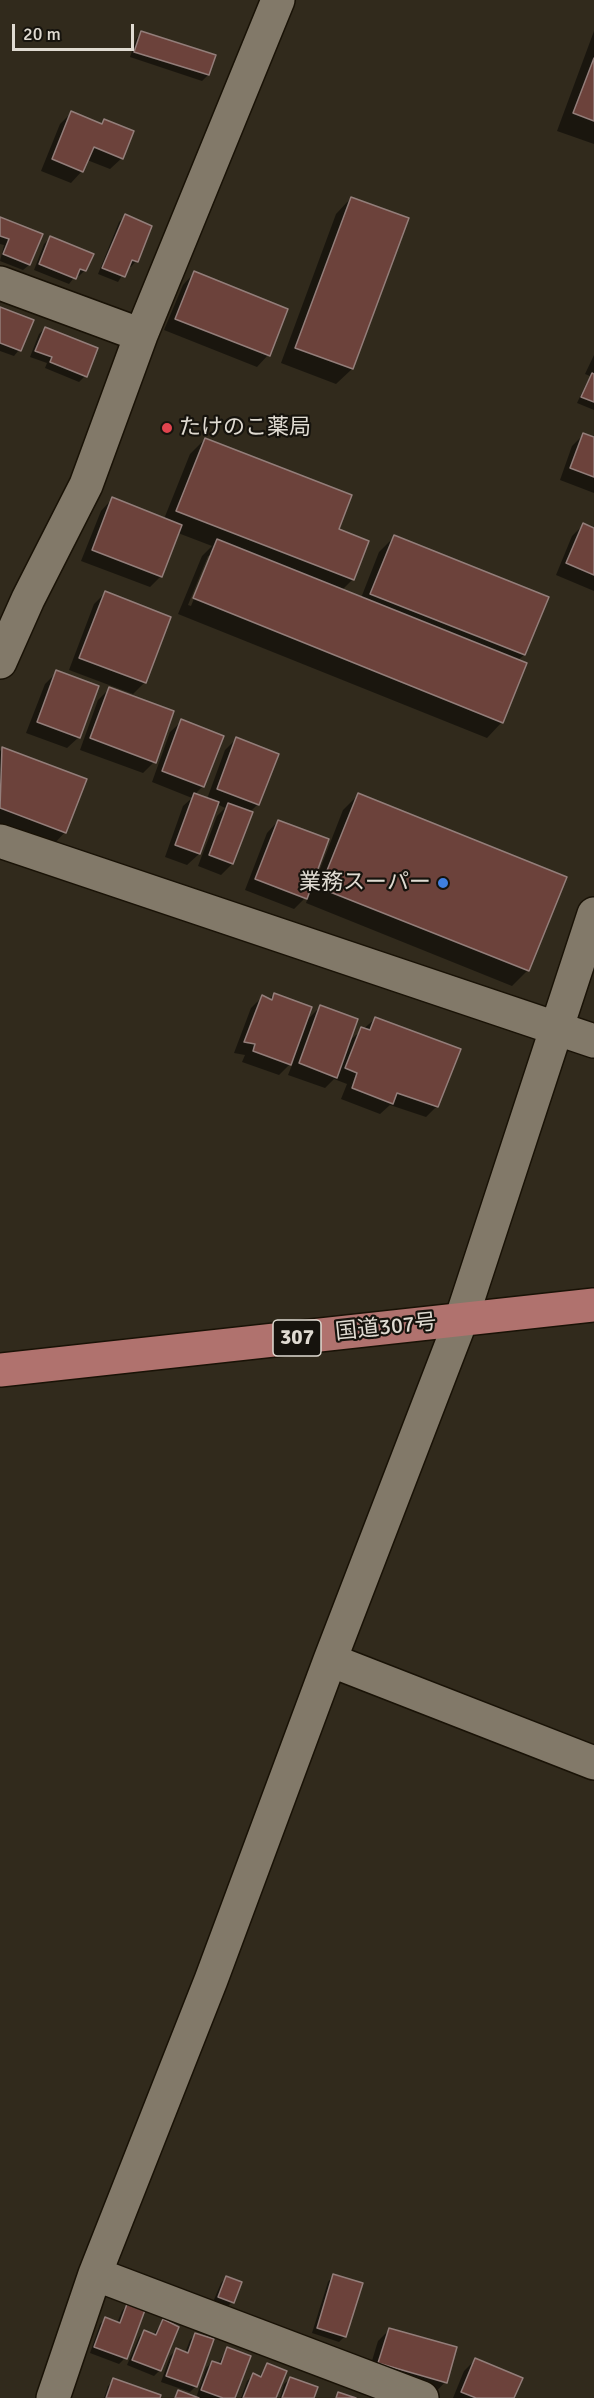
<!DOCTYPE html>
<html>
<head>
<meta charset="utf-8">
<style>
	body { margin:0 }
	#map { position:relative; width:594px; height:2398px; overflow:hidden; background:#312a1c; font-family:Signika,sans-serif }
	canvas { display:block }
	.scale { position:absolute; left:12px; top:24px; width:122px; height:27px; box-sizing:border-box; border:3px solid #e0dbd2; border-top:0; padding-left:8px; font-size:18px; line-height:21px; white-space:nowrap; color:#e0dbd2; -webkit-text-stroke:4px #16130d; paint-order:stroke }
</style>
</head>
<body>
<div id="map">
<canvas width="594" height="2398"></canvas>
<div class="scale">20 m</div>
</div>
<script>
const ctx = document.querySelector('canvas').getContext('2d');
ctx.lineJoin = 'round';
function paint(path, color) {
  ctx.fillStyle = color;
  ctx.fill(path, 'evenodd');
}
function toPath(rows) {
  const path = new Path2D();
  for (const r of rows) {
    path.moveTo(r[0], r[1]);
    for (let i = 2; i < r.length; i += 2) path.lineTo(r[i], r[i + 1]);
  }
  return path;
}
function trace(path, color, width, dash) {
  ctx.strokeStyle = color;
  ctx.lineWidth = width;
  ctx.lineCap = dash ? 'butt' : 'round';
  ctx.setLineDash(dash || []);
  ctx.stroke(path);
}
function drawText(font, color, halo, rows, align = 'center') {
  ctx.font = font + ' Signika,"Noto Sans JP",sans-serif';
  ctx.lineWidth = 4.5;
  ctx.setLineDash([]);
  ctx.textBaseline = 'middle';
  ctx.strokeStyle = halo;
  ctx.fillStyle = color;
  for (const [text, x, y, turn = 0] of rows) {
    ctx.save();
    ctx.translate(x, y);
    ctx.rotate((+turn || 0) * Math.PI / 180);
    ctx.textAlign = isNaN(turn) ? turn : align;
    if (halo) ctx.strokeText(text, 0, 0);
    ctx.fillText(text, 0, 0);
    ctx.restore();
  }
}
paint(toPath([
	[594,31,594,144,557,131],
	[141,33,208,75,202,81,130,57,136,39],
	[71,113,101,125,105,121,122,158,110,169,87,160,82,171,71,183,41,171,60,124],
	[351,198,407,219,352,369,336,384,281,363,336,214],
	[125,216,136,261,131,267,128,266,118,282,98,274,119,222],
	[0,218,41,235,29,265,23,270,0,261,4,245,0,244],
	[50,238,85,270,79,276,76,275,69,284,34,270,44,244],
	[194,273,268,355,257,367,164,330,183,285],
	[0,308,19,350,14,356,0,351],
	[45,328,85,376,79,382,45,368,47,363,30,357,39,334],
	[594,355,594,410,577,403,590,376,585,374],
	[583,435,594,439,594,493,560,480,572,446],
	[205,439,337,529,367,542,352,580,342,590,361,598,379,552,394,537,547,598,524,655,517,661,502,722,487,738,178,614,202,556,212,546,178,533,161,576,150,587,81,561,101,511,112,499,164,519,190,454],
	[208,556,211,556,191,606,188,605],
	[583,525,594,529,594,591,556,575,572,536],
	[105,593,145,682,133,694,69,670,94,604],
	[57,672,79,737,67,748,26,733,45,684],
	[109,689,154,762,143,773,80,750,98,700],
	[182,721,203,786,194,795,207,799,225,750,236,739,258,804,250,812,232,864,221,875,198,866,217,816,225,808,217,804,199,854,187,865,165,857,183,806,192,798,152,782,170,732],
	[3,749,65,832,54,844,0,823,0,751],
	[358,795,528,970,512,986,306,903,309,894,294,909,245,890,267,833,278,821,318,874,343,810],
	[274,994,305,1022,320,1007,349,1041,375,1019,437,1106,426,1117,390,1105,380,1114,341,1099,347,1084,334,1079,325,1088,288,1075,294,1060,279,1075,242,1062,245,1055,234,1053,251,1008,262,997,269,1000],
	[333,2276,345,2336,339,2342,312,2333,328,2282],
	[227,2277,232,2302,226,2308,213,2302,221,2283],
	[127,2305,125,2358,119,2364,90,2353,100,2324,106,2319,117,2323,122,2311],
	[163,2321,160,2370,154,2376,127,2365,139,2337,145,2331,153,2335],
	[389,2330,445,2382,434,2394,368,2374,378,2341],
	[196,2334,196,2386,190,2392,161,2382,170,2356,176,2350,185,2353,190,2340],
	[227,2349,234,2398,196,2398,206,2368,212,2362,218,2364],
	[475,2360,513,2398,453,2398,464,2371],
	[267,2365,275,2398,241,2398,247,2381,253,2375,259,2377],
	[290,2379,312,2398,280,2398,284,2384],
	[114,2380,158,2398,104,2398,108,2386]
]), '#0007');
const building = toPath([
	[141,31,216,55,209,75,134,52,141,31],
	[594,58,594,121,573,113,594,58],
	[71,111,102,124,104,119,134,131,123,159,94,147,83,172,52,159,71,111],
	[351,197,409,218,353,369,295,348,351,197],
	[125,214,152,226,138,262,132,260,125,277,102,268,125,214],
	[0,217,43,234,30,265,3,254,9,239,0,236,0,217],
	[50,236,94,254,86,271,80,269,76,279,39,264,50,236],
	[194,271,288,309,270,356,175,319,194,271],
	[0,307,34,320,21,351,0,343,0,307],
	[45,327,98,348,87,377,50,362,52,357,35,351,45,327],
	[592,373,594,374,594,402,581,397,592,373],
	[583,433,594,437,594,477,570,468,583,433],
	[205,438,352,495,339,529,369,541,354,580,176,511,205,438],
	[112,497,182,525,162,577,92,550,112,497],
	[583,523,594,528,594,575,566,563,583,523],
	[394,535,549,597,525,655,370,594,394,535],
	[217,539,527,663,503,723,193,598,217,539],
	[105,591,171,617,146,683,79,658,105,591],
	[56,670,99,686,80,738,37,722,56,670],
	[109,687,174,711,156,763,90,738,109,687],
	[181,719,224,736,204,787,162,771,181,719],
	[236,737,279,754,259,805,217,789,236,737],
	[2,747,87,779,66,833,0,808,2,747],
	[194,793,219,802,200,854,175,845,194,793],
	[358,793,567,877,529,971,320,888,358,793],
	[228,803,253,812,233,864,209,855,228,803],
	[278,820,329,839,307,899,255,879,278,820],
	[274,993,312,1007,291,1065,253,1051,255,1044,244,1042,262,995,272,1000,274,993],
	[320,1005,358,1019,337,1078,299,1063,320,1005],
	[375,1017,461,1049,438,1107,397,1093,393,1104,352,1088,357,1073,345,1068,361,1027,370,1030,375,1017],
	[333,2274,363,2283,346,2337,317,2328,333,2274],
	[226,2276,242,2282,234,2303,218,2297,226,2276],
	[127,2304,145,2310,127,2359,94,2347,105,2317,120,2323,127,2304],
	[163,2319,179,2327,161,2371,132,2360,144,2330,156,2335,163,2319],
	[389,2328,457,2347,447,2383,378,2363,389,2328],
	[195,2333,214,2339,197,2387,166,2376,176,2348,188,2353,195,2333],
	[227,2347,251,2356,235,2398,223,2398,201,2390,212,2361,221,2364,227,2347],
	[475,2358,523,2378,514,2398,476,2398,461,2392,475,2358],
	[267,2363,287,2371,276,2398,243,2398,253,2373,261,2377,267,2363],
	[290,2377,318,2387,314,2398,282,2398,290,2377],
	[113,2378,161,2395,160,2398,106,2398,113,2378],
	[178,2390,199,2398,175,2398,178,2390],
	[338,2392,356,2398,336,2398,338,2392]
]);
paint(building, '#6c423b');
trace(building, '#937e7a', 1.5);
const minor = toPath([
	[0,283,141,335],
	[0,662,28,599,86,485,141,335,278,0],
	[0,841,594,1041],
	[330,1660,594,1763],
	[95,2274,422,2398],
	[53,2398,95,2274,211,1980,330,1660,461,1320,594,914]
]);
const trunk = toPath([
	[0,1370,594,1305]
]);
trace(minor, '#191206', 36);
trace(trunk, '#191206', 36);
trace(minor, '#827969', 33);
trace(trunk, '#b0726e', 33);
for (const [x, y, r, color] of [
	[167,428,6,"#e0444e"],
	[443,883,6,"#3f7fe0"]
]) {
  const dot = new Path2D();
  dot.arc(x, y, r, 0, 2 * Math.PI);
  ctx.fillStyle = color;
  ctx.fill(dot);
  trace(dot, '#16130d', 2);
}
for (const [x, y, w] of [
	[297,1338,48]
]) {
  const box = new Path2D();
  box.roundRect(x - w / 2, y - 18, w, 36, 4.5);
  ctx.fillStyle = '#16130d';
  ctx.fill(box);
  trace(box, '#e0dbd2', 1.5);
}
drawText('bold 21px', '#e0dbd2', null, [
	["307",297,1338]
]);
drawText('22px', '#e0dbd2', '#16130d', [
	["たけのこ薬局",179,428],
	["業務スーパー",431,883,"right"]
], 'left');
drawText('22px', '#e0dbd2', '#16130d', [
	["国道307号",386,1328,-6]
]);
</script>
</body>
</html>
